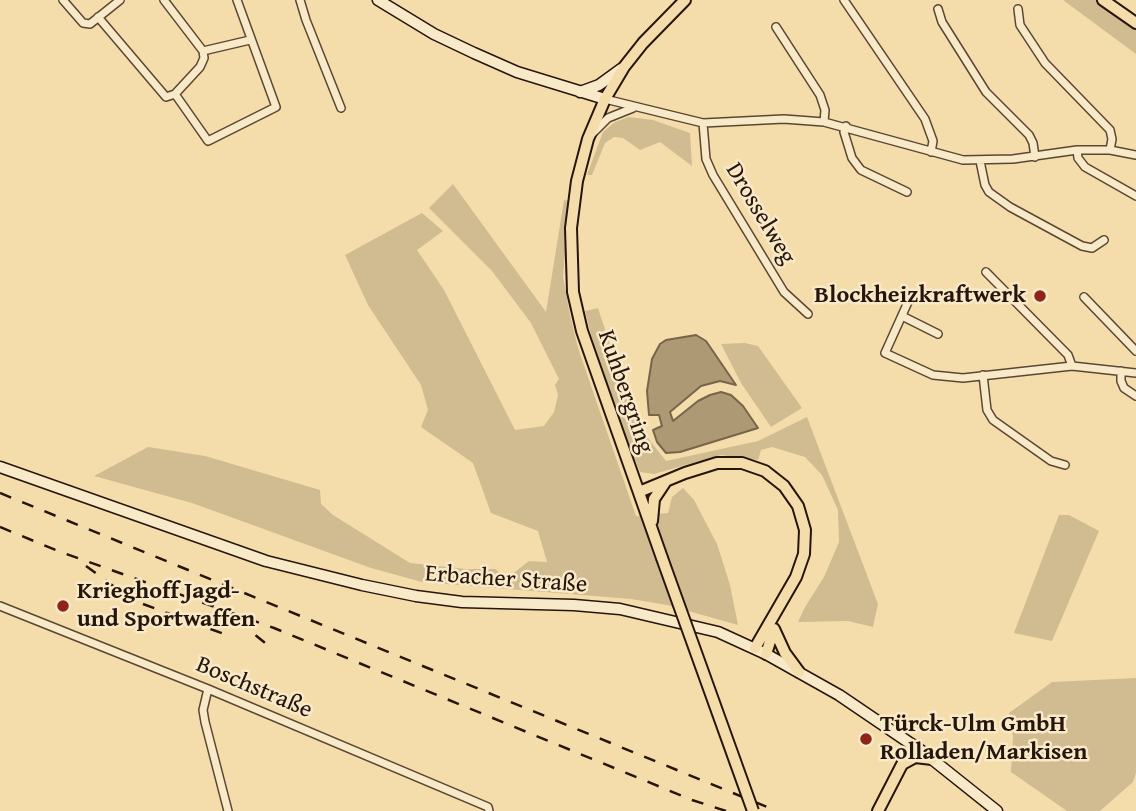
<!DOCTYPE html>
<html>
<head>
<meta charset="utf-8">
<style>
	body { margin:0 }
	canvas { display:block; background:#f4ddab }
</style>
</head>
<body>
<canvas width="1136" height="811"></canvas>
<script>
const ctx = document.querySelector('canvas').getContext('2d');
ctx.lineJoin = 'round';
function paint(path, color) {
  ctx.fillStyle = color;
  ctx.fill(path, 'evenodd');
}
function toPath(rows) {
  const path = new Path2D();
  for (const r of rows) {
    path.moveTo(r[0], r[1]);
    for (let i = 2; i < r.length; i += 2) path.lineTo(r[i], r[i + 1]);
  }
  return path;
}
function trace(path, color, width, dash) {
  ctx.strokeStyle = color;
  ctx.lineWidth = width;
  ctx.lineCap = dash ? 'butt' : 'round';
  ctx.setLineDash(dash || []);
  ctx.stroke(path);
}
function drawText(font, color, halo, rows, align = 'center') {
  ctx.font = font + ' "Gentium Book Plus",serif';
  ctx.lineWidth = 5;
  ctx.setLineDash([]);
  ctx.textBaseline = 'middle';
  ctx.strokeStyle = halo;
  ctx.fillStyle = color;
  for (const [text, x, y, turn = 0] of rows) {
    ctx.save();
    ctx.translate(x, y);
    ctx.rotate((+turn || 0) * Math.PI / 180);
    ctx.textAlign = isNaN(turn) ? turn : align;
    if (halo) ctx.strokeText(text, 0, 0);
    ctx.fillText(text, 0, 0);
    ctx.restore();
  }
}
paint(toPath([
	[1063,0,1095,0,1104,6,1136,30,1136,54],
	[629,117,653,120,690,133,692,166,660,142,640,150,623,138,614,137,605,143,592,175,587,175,603,132,615,122],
	[453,184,546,312,564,200,569,201,563,277,570,315,578,348,636,516,668,513,672,497,683,488,694,500,717,544,730,585,738,625,667,605,631,599,422,582,371,568,192,503,94,476,148,447,205,456,320,490,321,504,333,515,410,563,466,569,495,569,507,578,529,561,547,562,538,531,491,513,473,463,421,427,428,410,421,385,368,305,345,255,422,213,443,231,417,250,444,290,515,430,544,426,554,412,558,395,555,385,559,379,531,323,492,271,429,208],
	[598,308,618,369,644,433,666,461,758,441,807,417,878,604,873,627,848,621,798,622,805,607,824,577,839,542,838,510,822,475,805,457,772,447,761,450,758,460,721,455,654,474,640,472,601,375,585,311],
	[745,343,758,346,802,408,771,427,741,383,721,344],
	[1059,515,1069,515,1099,531,1052,641,1014,633],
	[1136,678,1136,773,1133,782,1100,811,1067,811,1011,772,1013,737,1009,713,1052,682]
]), '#d1bb90');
const water = toPath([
	[696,335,706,341,736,385,720,381,701,386,670,412,673,421,698,401,710,395,721,392,731,395,743,406,758,428,680,452,666,453,657,442,653,430,662,426,659,415,649,415,647,391,652,359,660,344,666,340,696,335]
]);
paint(water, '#ae9975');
trace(water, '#78644b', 2);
const street = toPath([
	[63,0,83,23,90,24,120,0],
	[164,0,203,51],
	[300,0,306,20,341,108],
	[844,0,925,119,933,141,931,152],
	[938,9,942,22,986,92,1029,135,1033,143,1035,157],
	[1018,9,1020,25,1045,63,1110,130,1112,139,1110,150],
	[98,17,166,97,175,94,208,141,276,107,237,0],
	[776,27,820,95,825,110,824,122],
	[175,94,200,67,204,58,203,51,250,40],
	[605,99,703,123,784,119,824,122,963,160,1013,159,1077,150,1110,150,1136,155],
	[703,123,706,159,713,175,784,292,808,314],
	[846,126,844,132,852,158,861,170,907,192],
	[593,133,608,118,633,108],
	[1077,150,1078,158,1085,167,1136,196],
	[980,161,985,185,989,192,1010,207,1082,246,1092,248,1104,240],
	[986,272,1068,355,1072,366],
	[1084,297,1136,351],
	[908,302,885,353,933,375,963,378,1072,366,1136,373],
	[902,316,938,334],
	[1121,371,1121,381,1124,388,1136,396],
	[983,375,987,410,993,420,1051,461,1065,465],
	[0,606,208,689,488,807,489,811],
	[208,689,203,710,205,722,228,811]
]);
const secondary = toPath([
	[378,0,434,34,474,53,517,72,605,99],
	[580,92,599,85,621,69],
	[0,467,266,561,362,585,416,596,462,602,574,605,620,609,718,632,766,654,839,695,923,752,997,811]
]);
const primary = toPath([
	[1103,0,1136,23],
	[639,492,685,473,717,463,742,463,765,471,784,486,798,506,805,530,804,554,796,577,755,648],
	[652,521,654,499,666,481],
	[662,558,582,331,573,292,571,228,577,181,588,139,605,99,624,67,643,43,685,0],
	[774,629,785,653,799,672],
	[766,654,774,629],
	[904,763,915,757,932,759],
	[878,811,912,745]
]);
trace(street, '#5a4733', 10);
trace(secondary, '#26150b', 13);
trace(primary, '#26150b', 14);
trace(street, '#f8e9c8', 7);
trace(secondary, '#f8e9c8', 10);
trace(primary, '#f4ddab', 10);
trace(toPath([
	[0,493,777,811],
	[0,527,58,551,274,628,692,800,726,811],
	[86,566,124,594],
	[143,604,224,634],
	[237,620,270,647]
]), '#26150b', 2.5, [12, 12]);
const primaryBridge = toPath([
	[662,558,753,811]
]);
trace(primaryBridge, '#26150b', 14, []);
trace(primaryBridge, '#f4ddab', 10);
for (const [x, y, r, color] of [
	[1040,296,7,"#8f2418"],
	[63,606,7,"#8f2418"],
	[866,739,7,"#8f2418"]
]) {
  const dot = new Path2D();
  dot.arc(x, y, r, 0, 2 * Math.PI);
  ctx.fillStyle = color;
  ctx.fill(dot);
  trace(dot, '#f8e9c8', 2.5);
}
drawText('24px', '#26150b', '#f8e9c8', [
	["Drosselweg",760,214,59],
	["Kuhbergring",625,392,71],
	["Erbacher Straße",506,580,4],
	["Boschstraße",254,688,23]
]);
drawText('bold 24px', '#26150b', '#f8e9c8', [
	["Blockheizkraftwerk",1026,296,"right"],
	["Krieghoff Jagd-",77,592],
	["und Sportwaffen",77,620],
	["Türck-Ulm GmbH",880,725],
	["Rolladen/Markisen",880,753]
], 'left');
</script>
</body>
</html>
